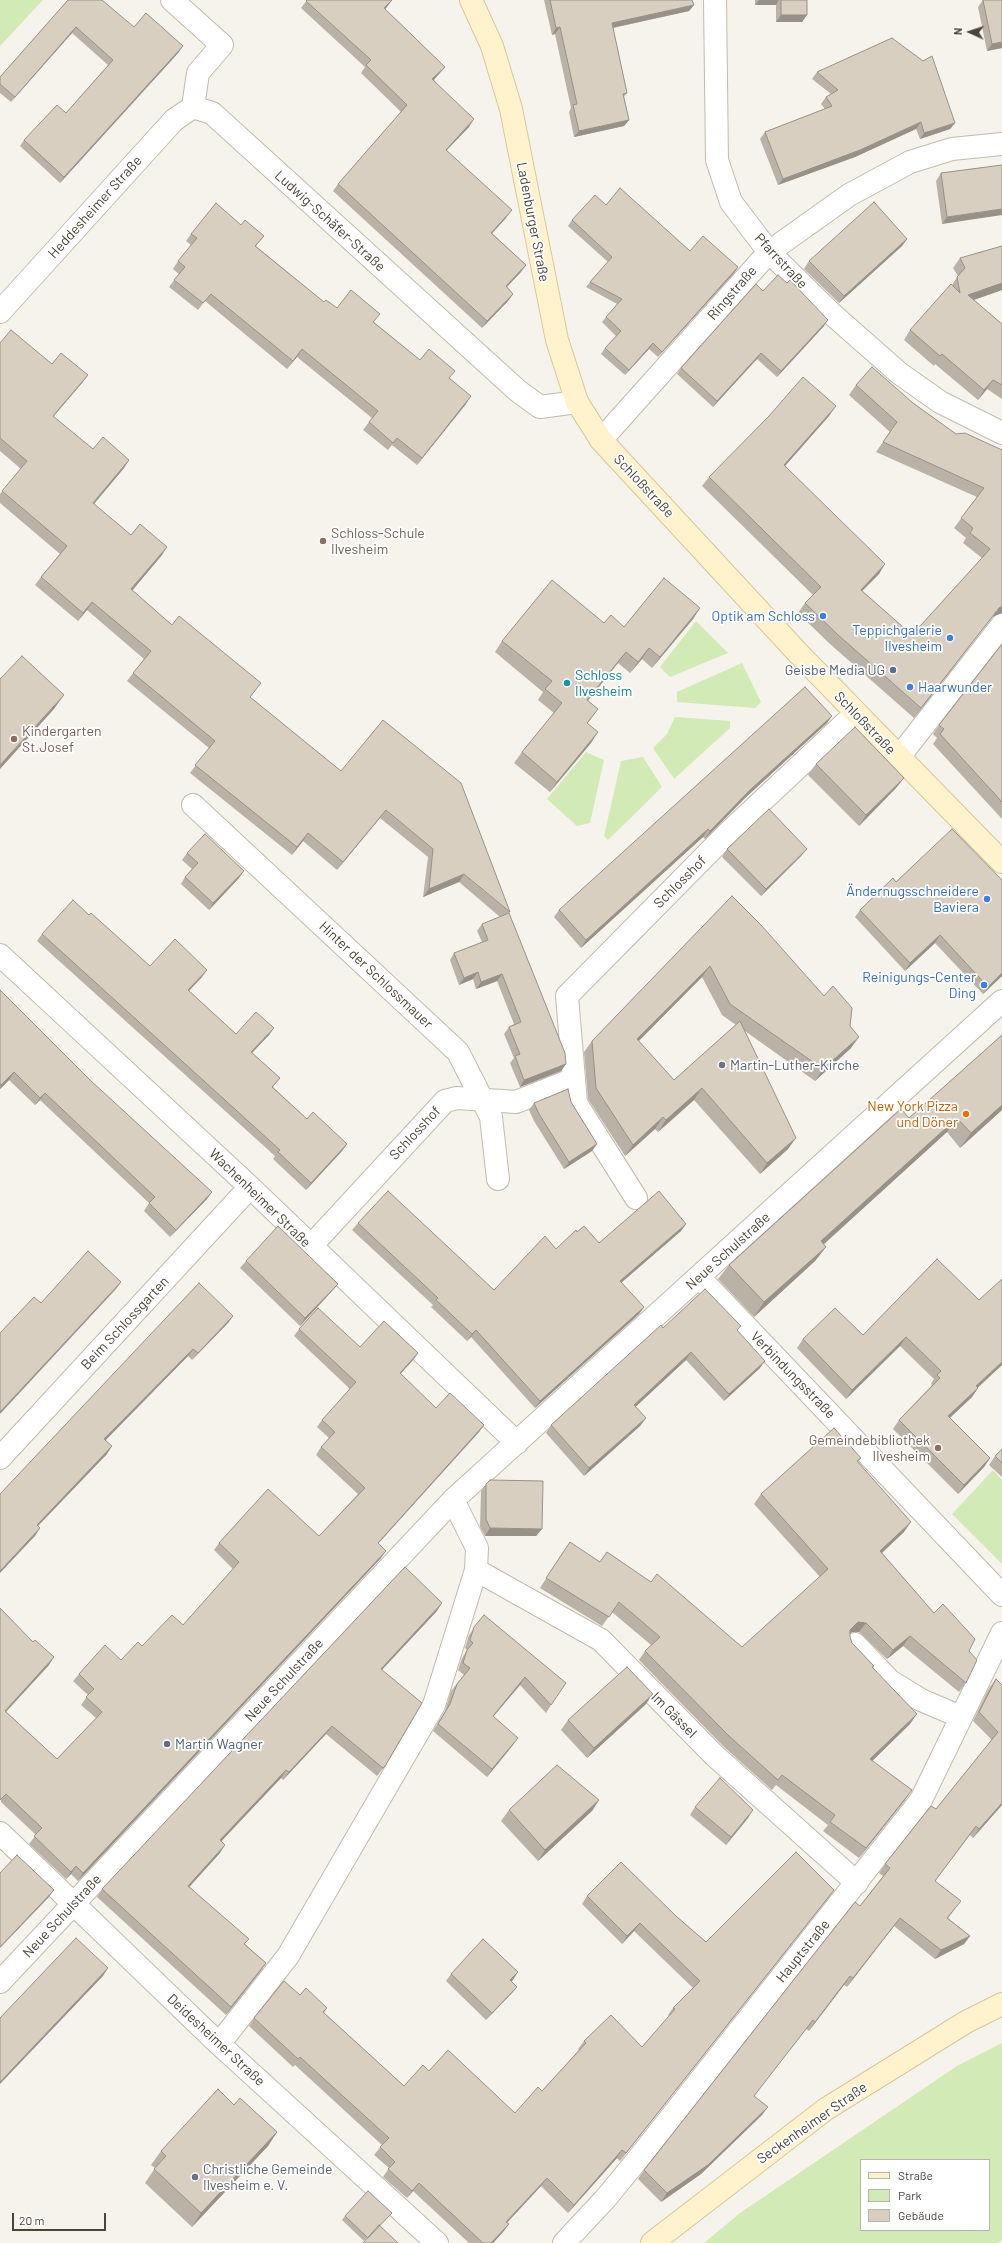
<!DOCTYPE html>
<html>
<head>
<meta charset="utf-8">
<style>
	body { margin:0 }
	#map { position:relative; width:1002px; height:2243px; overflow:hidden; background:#f6f3ec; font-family:Barlow,sans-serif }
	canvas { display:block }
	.legend { position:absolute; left:860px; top:2159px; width:130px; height:72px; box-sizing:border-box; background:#fff; border:1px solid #b7b4b0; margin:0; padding:5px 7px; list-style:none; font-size:12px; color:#4b4439 }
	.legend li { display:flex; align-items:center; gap:8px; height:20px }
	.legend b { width:20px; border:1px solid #b7b4b0 }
	.north { position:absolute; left:950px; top:12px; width:40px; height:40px; -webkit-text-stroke:3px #fff; paint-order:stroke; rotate:273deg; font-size:11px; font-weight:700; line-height:16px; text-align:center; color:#4b4439 }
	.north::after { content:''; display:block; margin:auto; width:14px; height:18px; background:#4b4439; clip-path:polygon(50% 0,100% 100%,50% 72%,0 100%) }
	.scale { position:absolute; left:12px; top:2213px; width:94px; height:18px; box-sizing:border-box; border:2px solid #4b4439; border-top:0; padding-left:5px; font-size:12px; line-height:14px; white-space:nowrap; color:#4b4439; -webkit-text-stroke:3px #fff; paint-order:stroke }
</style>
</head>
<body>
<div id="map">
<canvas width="1002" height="2243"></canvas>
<ul class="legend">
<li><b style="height:5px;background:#fff3cd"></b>Straße</li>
<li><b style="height:11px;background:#d2eab5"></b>Park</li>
<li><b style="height:11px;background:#d8cfc1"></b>Gebäude</li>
</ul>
<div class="north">N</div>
<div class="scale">20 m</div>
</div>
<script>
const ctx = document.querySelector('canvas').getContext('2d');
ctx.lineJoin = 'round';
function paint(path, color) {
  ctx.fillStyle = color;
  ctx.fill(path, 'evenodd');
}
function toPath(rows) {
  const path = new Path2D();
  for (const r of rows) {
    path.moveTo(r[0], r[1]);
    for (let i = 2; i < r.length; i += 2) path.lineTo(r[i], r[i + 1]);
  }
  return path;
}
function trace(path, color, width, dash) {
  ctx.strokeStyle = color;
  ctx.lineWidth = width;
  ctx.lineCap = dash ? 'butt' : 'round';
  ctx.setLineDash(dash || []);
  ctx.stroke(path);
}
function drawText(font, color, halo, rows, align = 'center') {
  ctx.font = font + ' Barlow,sans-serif';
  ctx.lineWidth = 3.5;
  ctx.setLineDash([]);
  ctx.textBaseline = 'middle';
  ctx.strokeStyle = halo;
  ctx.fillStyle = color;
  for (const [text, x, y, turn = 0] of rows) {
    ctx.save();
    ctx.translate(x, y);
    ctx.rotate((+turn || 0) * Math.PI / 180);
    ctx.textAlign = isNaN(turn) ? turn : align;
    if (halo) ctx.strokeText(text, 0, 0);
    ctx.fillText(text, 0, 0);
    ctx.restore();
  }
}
paint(toPath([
	[0,0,43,0,0,46],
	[696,621,728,653,670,677,660,667],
	[742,663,761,702,755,708,677,702,677,692],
	[675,717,730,721,730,728,674,779,653,748,667,734],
	[586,752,604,760,590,823,577,826,547,799],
	[643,757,662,787,608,840,604,836,621,761],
	[993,1470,1002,1480,1002,1564,952,1514],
	[1002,2043,1002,2240,998,2243,704,2243,740,2213,957,2066],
	[861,2160,989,2160,989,2230,861,2230]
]), '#d2eab5');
const minor = toPath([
	[172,0,222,45,198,73,193,107],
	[715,0,717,160,731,202,769,252,832,314,899,373,940,402,1002,433],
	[193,107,212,113,518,391,540,407,577,402],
	[0,312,174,120,193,107],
	[601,440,769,252,849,195,910,162,952,149,1002,144],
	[899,757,1002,625],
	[193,805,458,1052,491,1117,498,1179],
	[0,955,250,1187,517,1443],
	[636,1198,576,1103,567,996,729,832,856,713],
	[311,1246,445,1101,457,1098,516,1102,574,1079],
	[699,1277,1002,1595],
	[0,1458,250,1187],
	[476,1570,601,1640,714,1755,857,1883],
	[855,1644,890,1681,921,1700,961,1717],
	[0,1833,219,2044,437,2243],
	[0,1982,453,1500,1002,1001],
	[219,2044,288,1956,434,1705,476,1570,477,1548,453,1500],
	[564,2243,606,2198,638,2159,921,1800,1002,1633]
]);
const secondary = toPath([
	[471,0,492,46,511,109,557,340,577,402,601,440,798,653,1002,862],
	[652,2243,826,2109,966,2022,1002,2004]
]);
trace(minor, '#c2bbae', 24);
trace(secondary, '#d6c79b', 24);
trace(minor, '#fff', 22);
trace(secondary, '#fff3cd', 22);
paint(toPath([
	[68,0,134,27,179,52,60,183,20,146,24,140,66,113,108,65,72,33,11,102,0,93,0,77],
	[307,0,392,0,385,9,445,67,439,74,434,80,469,127,447,150,506,218,492,233,526,265,520,273,507,287,513,294,508,301,482,328,333,191,338,184,401,112,361,73,365,67,301,8],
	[544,0,692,0,694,5,689,11,613,28,627,93,624,97,629,120,624,126,574,137,569,112,571,108,555,34,552,35],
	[755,0,807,0,807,15,802,22,776,22,776,5,755,5],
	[983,0,1002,0,1002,48,987,51,978,7],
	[817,72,955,123,950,129,920,139,916,129,855,157,778,185,760,139,765,132,825,109,821,104,826,97,831,94,812,79],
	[1002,165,942,224,936,181,941,173],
	[606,205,690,251,738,267,734,273,658,357,649,349,625,375,601,354,605,348,616,336,602,322,606,317,617,304,586,287,590,282,608,262,568,226,572,220],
	[241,225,264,236,256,246,324,302,337,308,374,322,420,360,450,378,466,404,417,465,392,445,388,450,363,430,372,418,297,357,287,369,205,301,198,310,169,287,179,274,173,269,178,261,191,245,186,241,191,234],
	[907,239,902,246,839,303,804,269,809,261],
	[960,258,1002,290,974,300,1002,324,1002,399,987,389,978,400,935,364,934,366,904,340,910,330,952,285,958,276,953,268],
	[763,291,824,326,777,377,757,359,713,407,677,374,681,368],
	[0,343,52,364,88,375,82,383,53,417,93,449,129,460,124,468,94,504,131,535,162,555,132,590,172,625,255,691,250,697,510,912,508,913,566,1064,561,1071,520,1087,510,1063,514,1058,504,1034,509,1027,514,1024,497,981,476,989,473,979,459,985,450,960,454,953,482,942,477,931,482,924,500,917,459,882,423,897,428,857,380,818,337,870,303,841,292,855,190,773,209,748,127,681,144,659,87,610,78,621,35,585,41,577,60,554,0,503,0,494,21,469,0,451],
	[856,385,913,403,956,434,1002,450,992,617,914,718,830,644,798,613,805,603,813,595,702,486,709,477,829,416,785,466,879,574,862,591,912,635,982,558,963,543,966,538,954,528,977,497,876,452,890,432,849,395],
	[700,608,693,619,652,668,642,659,630,673,618,663,588,701,598,709,587,724,591,743,550,792,514,763,522,752,554,713,538,700,543,692,495,652,502,641,604,623,624,627],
	[1002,644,1002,819,933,744,937,738,933,734,939,725],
	[832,716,827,723,745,798,705,839,703,837,581,948,554,917,559,910],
	[816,764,904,778,896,788,859,826,808,775],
	[727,849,807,849,801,856,761,896,722,857],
	[187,853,239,878,209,910,181,884,185,877,192,869,182,860],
	[896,882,1002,976,983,994,935,943,905,971,855,917,860,910],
	[732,896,850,1026,851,1048,815,1081,745,1031,788,1149,760,1174,694,1100,658,1132,655,1129,625,1156,588,1099,584,1052,592,1041],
	[702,977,722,1015,736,1025,674,1080,638,1041],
	[89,915,150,966,202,977,189,991,236,1034,269,1035,252,1053,280,1078,273,1087,307,1119,347,1144,342,1151,306,1190,273,1159,275,1156,37,941,42,934],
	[0,990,207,1199,170,1237,144,1211,149,1203,40,1100,35,1105,9,1080,0,1089],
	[1002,1035,1002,1110,960,1148,947,1132,823,1244,826,1247,815,1261,754,1317,718,1279,729,1265,909,1118],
	[571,1102,597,1144,592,1151,564,1169,534,1121,529,1110,534,1103],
	[358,1223,494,1290,556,1249,577,1232,599,1243,686,1224,681,1231,621,1283,644,1307,639,1314,535,1408,471,1337,467,1341,431,1307,433,1305,352,1230],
	[937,1259,1002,1365,977,1387,978,1388,972,1397,950,1418,990,1458,984,1467,958,1494,893,1429,899,1420,932,1385,931,1384,934,1379,900,1346,846,1399,797,1348,803,1339,863,1335],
	[246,1261,338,1284,332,1291,300,1326,240,1268],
	[233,1316,228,1323,192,1360,188,1356,105,1440,107,1454,38,1526,35,1536,0,1494],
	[741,1326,737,1331,760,1368,724,1401,686,1360,635,1407,646,1418,640,1426,584,1476,546,1433,551,1425,663,1328],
	[299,1329,360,1347,418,1353,413,1360,400,1374,436,1408,484,1425,479,1432,378,1544,381,1558,78,1881,71,1874,66,1879,29,1844,36,1835,1,1802,0,1608,49,1665,6,1712,57,1759,96,1718,81,1705,88,1695,73,1681,79,1674,121,1660,142,1646,183,1625,233,1569,214,1550,219,1543,319,1536,358,1494,316,1455,321,1447,329,1438,317,1427,322,1420,350,1389,294,1336],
	[1002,1449,1002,1477,989,1465,995,1456],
	[861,1458,858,1462,904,1532,882,1553,934,1613,969,1651,966,1683,959,1692,903,1646,887,1659,859,1632,852,1632,850,1634,850,1637,852,1643,874,1666,873,1668,910,1724,872,1761,905,1800,859,1858,823,1831,828,1825,776,1785,772,1790,723,1746,639,1660,645,1651,651,1645,612,1612,602,1626,540,1588,563,1552,600,1562,607,1552,742,1647,820,1577,754,1504,761,1494],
	[486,1484,542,1529,536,1536,485,1536,480,1527,481,1491],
	[437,1611,382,1670,385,1766,377,1776,326,1734,283,1780,281,1778,221,1841,220,1853,189,1886,245,1944,266,1963,226,2015,97,1897,102,1889],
	[484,1615,551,1705,546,1713,520,1685,493,1717,513,1745,487,1777,433,1731,445,1711,451,1691,464,1675,458,1670,462,1658,467,1650,465,1648,469,1635],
	[996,1679,1002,1805,973,1838,970,1835,935,1881,955,1909,948,1918,970,1936,964,1944,935,1959,894,1926,847,1987,844,1985,809,2031,806,2029,754,2096,762,2115,701,2174,661,2202,638,2179,644,2170,860,1906,883,1876,879,1873,885,1864,936,1809,992,1740,973,1721,989,1688],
	[646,1704,587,1758,561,1730,568,1720],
	[599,1800,592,1811,538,1861,501,1821,509,1810],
	[695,1807,748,1818,726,1845,690,1815],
	[834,1890,828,1898,620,2161,617,2158,568,2213,541,2186,507,2223,509,2224,503,2232,493,2243,469,2243,413,2191,407,2198,383,2177,389,2168,374,2155,382,2145,295,2065,293,2067,249,2026,254,2018,327,2008,324,2013,404,2086,429,2071,515,2113,542,2091,579,2050,578,2049,584,2041,642,2047,669,2016,668,2015,673,2008,693,1988,634,1931,622,1944,582,1904,587,1896,676,1916,706,1942],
	[451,1974,513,1980,511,1981,517,1987,511,1994,486,2020,446,1981],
	[234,2105,277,2132,268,2146,192,2227,145,2183,155,2168,151,2165,161,2151],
	[392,2213,364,2241,342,2220,345,2216]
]), '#bab2a6');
paint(toPath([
	[392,0,387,7,379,16,384,8],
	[759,0,779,0,776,5,755,5],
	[694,5,689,11,607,29,612,23],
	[781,15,807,15,802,22,776,22],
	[76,27,72,33,11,102,15,97],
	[560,27,555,34,552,35,556,28],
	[1002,42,1002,48,987,51,992,44],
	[183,46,179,52,60,183,64,177],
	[445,67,439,74,427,87,432,79],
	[474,119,469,127,440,157,446,150],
	[629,120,624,126,574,137,579,131],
	[921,122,916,129,855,157,778,185,783,179],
	[955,123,950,129,920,139,924,133],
	[1002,209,1002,215,942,224,947,217],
	[512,210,506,218,486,240,491,233],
	[907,239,902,246,839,303,844,296],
	[526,265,520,273,500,294,506,286],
	[738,267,734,273,658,357,662,352],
	[1002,283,1002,290,962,304,968,295],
	[513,294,508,301,482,328,487,321],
	[828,320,824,326,777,377,781,371],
	[653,343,649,349,625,375,629,370],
	[302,349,297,357,287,369],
	[761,353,757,359,713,407,717,401],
	[88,375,82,383,47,424,53,416],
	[993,380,987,389,978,400,984,390],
	[471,396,466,404,417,465,422,458],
	[836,406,829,416,777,475,784,465],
	[129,460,124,468,88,511,93,503],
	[167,547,162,555,126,598,131,589],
	[885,564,879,574,854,599,861,590],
	[92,602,87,610,78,621,83,613],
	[1002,606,1002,613,992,617,914,718,921,708,999,608],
	[700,608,693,619,652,668,660,657],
	[649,648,642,659,630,673,638,662],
	[626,652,618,663,579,711,587,700],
	[64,695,54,709,0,769,0,765],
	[598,709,590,720,579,734,587,723],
	[832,716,827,723,745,798,705,839,710,831,750,790],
	[598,732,591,743,550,792,557,782],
	[904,778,896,788,859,826,866,815],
	[386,810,380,818,337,870,343,862],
	[708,829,703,837,581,948,586,940],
	[308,833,303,841,292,855,297,847],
	[807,849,801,856,761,896,766,889],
	[244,871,239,878,209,910,213,903],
	[464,874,459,882,423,897,429,889],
	[940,935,935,943,905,971,910,963],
	[710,966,702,977,629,1051,637,1039],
	[207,970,202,977,183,997,188,990],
	[478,972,473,979,459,985,464,978],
	[1002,973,1002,976,983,994,988,987],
	[502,974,497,981,476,989,481,982],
	[274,1028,269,1035,246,1059,251,1052],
	[859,1037,851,1048,815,1081,823,1069],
	[566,1064,561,1071,520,1087,524,1080],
	[14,1072,9,1080,0,1089,0,1087,1,1085],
	[702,1088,694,1100,658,1132,666,1120],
	[45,1093,40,1100,35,1105,40,1098],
	[1002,1105,1002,1110,960,1148,971,1133],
	[663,1117,655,1129,625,1156,633,1145],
	[957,1118,947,1132,811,1256,821,1241],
	[796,1138,788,1149,760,1174,767,1163],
	[347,1144,342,1151,306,1190,311,1183],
	[597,1144,592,1151,564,1169,569,1162],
	[212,1192,207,1199,170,1237,176,1230],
	[686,1224,681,1231,615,1288,620,1281],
	[826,1247,815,1261,754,1317,764,1302],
	[121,1282,116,1289,0,1414,0,1412],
	[338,1284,332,1291,300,1326,305,1318],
	[644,1307,639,1314,535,1408,540,1401],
	[233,1316,228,1323,192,1360,198,1353],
	[476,1330,471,1337,467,1341,472,1334],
	[906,1337,900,1346,846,1399,852,1390],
	[193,1349,188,1356,99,1447,104,1439],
	[691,1352,686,1360,629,1413,634,1405],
	[418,1353,413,1360,394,1381,400,1373],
	[765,1361,760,1368,724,1401,729,1394],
	[1002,1362,1002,1365,970,1395,976,1386],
	[978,1388,972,1397,942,1425,948,1416],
	[646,1418,640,1426,584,1476,589,1468],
	[484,1425,479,1432,372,1550,378,1543],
	[112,1446,107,1454,31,1533,37,1525],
	[990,1458,984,1467,958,1494,964,1485],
	[911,1522,904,1532,873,1561,880,1551],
	[40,1528,35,1536,0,1573,0,1571],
	[490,1528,542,1529,536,1536,485,1536],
	[386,1551,381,1558,78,1881,83,1873],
	[442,1603,437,1611,375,1677,381,1669],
	[858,1622,866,1623,859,1632,852,1632,843,1640,850,1630],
	[910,1636,903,1646,887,1659,893,1650],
	[54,1657,49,1665,0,1718,5,1711],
	[525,1677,520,1685,487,1724,493,1716],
	[653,1694,646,1704,587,1758,594,1748],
	[917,1714,910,1724,864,1769,870,1759],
	[332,1726,326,1734,283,1780,289,1772],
	[518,1738,513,1745,487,1777,492,1769],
	[286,1770,281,1778,215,1848,220,1840],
	[912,1790,905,1800,859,1858,866,1848],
	[599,1800,592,1811,538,1861,545,1850],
	[1002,1803,1002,1805,973,1838,979,1829],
	[753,1810,748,1818,726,1845,731,1837],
	[225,1845,220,1853,183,1894,188,1886],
	[76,1866,71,1874,66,1879,71,1872],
	[54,1890,49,1897,0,1948,0,1947],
	[834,1890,828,1898,620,2161,626,2153],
	[900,1918,894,1926,847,1987,853,1978],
	[640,1923,634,1931,622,1944,627,1936],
	[970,1936,964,1944,935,1959,941,1950],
	[266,1963,260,1972,226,2015,231,2007],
	[108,1968,103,1976,0,2084,0,2082],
	[518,1972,513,1980,505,1988,510,1980],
	[850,1976,844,1985,809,2031,815,2022],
	[517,1987,511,1994,486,2020,492,2013],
	[768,2107,762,2115,701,2174,661,2202,667,2193],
	[277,2132,268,2146,192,2227,201,2213],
	[622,2150,617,2158,568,2213,574,2205],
	[547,2178,541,2186,500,2230,506,2222],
	[419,2183,413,2191,407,2198,412,2191],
	[509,2224,503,2232,493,2243,491,2243]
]), '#979187');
const building = toPath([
	[68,0,102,0,134,27,146,13,183,46,64,177,24,140,57,105,66,113,113,60,76,27,15,97,0,84,0,77,68,0],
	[307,0,392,0,384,8,445,67,432,79,474,119,446,150,512,210,491,233,526,265,506,286,513,294,487,321,338,184,407,105,366,65,371,60,306,1,307,0],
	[550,0,692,0,694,5,612,23,627,93,623,94,629,120,579,131,573,105,577,104,560,27,556,28,550,0],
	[781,0,807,0,807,15,781,15,781,0],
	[983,0,1002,0,1002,42,992,44,983,0],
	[892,38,923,61,932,56,955,123,924,133,921,122,860,150,783,179,765,132,832,106,826,97,838,90,817,72,892,38],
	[1002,165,1002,209,947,217,941,173,1002,165],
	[620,188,690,251,703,236,738,267,662,352,653,343,629,370,605,348,621,331,606,317,622,299,590,282,612,257,572,220,595,195,606,205,620,188],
	[874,202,907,239,844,296,809,261,874,202],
	[216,203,241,225,245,220,264,236,255,246,324,302,326,300,337,308,351,290,380,314,373,322,420,360,429,349,455,371,449,378,471,396,422,458,397,438,393,443,369,422,378,411,302,349,293,361,211,294,203,303,174,280,185,267,178,261,197,238,191,234,216,203],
	[1002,246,1002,283,968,295,1002,324,1002,385,993,380,984,390,942,354,940,356,910,330,951,284,960,293,957,277,965,268,960,258,1002,246],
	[778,275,787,283,790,280,828,320,781,371,761,353,717,401,681,368,756,284,763,291,778,275],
	[11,330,52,364,61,353,88,375,53,416,93,449,103,437,129,460,93,503,131,535,140,524,167,547,131,589,172,625,179,616,261,683,250,697,341,771,383,720,461,783,510,912,464,874,429,889,433,849,386,810,343,862,308,833,297,847,195,765,215,741,133,673,151,651,92,602,83,613,41,577,67,546,2,491,27,461,0,438,0,343,11,330],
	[872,367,913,403,956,434,965,433,1002,450,1002,606,999,608,921,708,837,634,805,603,821,587,709,477,769,416,803,377,836,406,784,465,885,564,861,590,912,635,990,549,970,533,973,528,961,518,984,488,883,442,897,422,856,385,872,367],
	[664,578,700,608,660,657,649,648,638,662,626,652,587,700,598,709,587,723,598,732,557,782,522,752,562,703,545,689,552,681,502,641,552,580,604,623,611,615,624,627,664,578],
	[1002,644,1002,802,940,734,944,729,939,725,1002,644],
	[22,656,64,695,0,765,0,679,22,656],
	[805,687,832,716,750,790,710,831,708,829,586,940,559,910,805,687],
	[855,727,904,778,866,815,816,764,855,727],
	[769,809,807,849,766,889,727,849,769,809],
	[952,829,1002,880,1002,973,988,987,940,935,910,963,860,910,893,878,896,882,952,829],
	[205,834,244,871,213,903,185,877,198,863,187,853,205,834],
	[732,896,761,925,824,996,833,986,852,1008,850,1026,859,1037,823,1069,730,1004,710,966,637,1039,674,1080,740,1021,796,1138,767,1163,702,1088,666,1120,663,1117,633,1145,596,1088,592,1041,732,896],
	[73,900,89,915,91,913,150,966,175,939,207,970,188,990,236,1034,256,1012,274,1028,251,1052,280,1078,272,1087,307,1119,313,1112,347,1144,311,1183,278,1152,280,1150,42,934,73,900],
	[509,913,565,1053,566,1064,524,1080,515,1056,520,1054,509,1027,521,1022,502,974,481,982,478,972,464,978,454,953,488,940,482,924,509,913],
	[0,990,90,1080,212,1192,176,1230,149,1203,155,1197,45,1093,40,1098,14,1072,1,1085,0,1084,0,990],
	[1002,1035,1002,1105,971,1133,957,1118,821,1241,826,1247,764,1302,729,1265,901,1109,909,1118,1002,1035],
	[568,1089,571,1102,597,1144,569,1162,539,1114,534,1103,568,1089],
	[388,1191,494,1290,545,1236,556,1249,576,1230,577,1232,584,1226,599,1243,659,1191,686,1224,620,1281,644,1307,540,1401,476,1330,472,1334,436,1300,438,1298,358,1223,388,1191],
	[278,1226,338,1284,305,1318,246,1261,278,1226],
	[88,1251,121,1282,0,1412,0,1333,34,1297,41,1303,88,1251],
	[937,1259,979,1300,1002,1279,1002,1362,976,1386,978,1388,948,1416,990,1458,964,1485,899,1420,940,1378,937,1375,941,1371,906,1337,852,1390,803,1339,835,1308,863,1335,937,1259],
	[199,1283,233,1316,198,1353,193,1349,104,1439,112,1446,37,1525,40,1528,0,1571,0,1494,199,1283],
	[705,1289,741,1326,737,1330,765,1361,729,1394,691,1352,634,1405,646,1418,589,1468,551,1425,661,1325,663,1328,705,1289],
	[318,1308,360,1347,384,1321,418,1353,400,1373,436,1408,450,1393,484,1425,378,1543,386,1551,83,1873,76,1866,71,1872,34,1836,42,1828,6,1794,0,1800,0,1608,33,1642,35,1640,54,1657,5,1711,57,1759,102,1712,86,1697,94,1689,79,1674,105,1645,121,1660,138,1642,142,1646,172,1615,183,1625,239,1562,219,1543,268,1489,319,1536,365,1488,321,1447,335,1432,322,1420,356,1382,299,1329,318,1308],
	[834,1428,861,1458,857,1461,911,1522,880,1551,934,1613,943,1604,975,1639,969,1651,977,1660,966,1683,910,1636,893,1650,866,1623,858,1622,850,1630,850,1637,852,1643,874,1666,872,1667,917,1714,870,1759,912,1790,866,1848,830,1822,835,1815,782,1775,778,1780,729,1736,645,1651,660,1637,619,1602,609,1617,546,1578,570,1542,600,1562,607,1552,651,1582,657,1574,742,1647,828,1569,761,1494,834,1428],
	[1002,1449,1002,1463,995,1456,1002,1449],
	[490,1480,543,1481,542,1529,490,1528,486,1519,486,1484,490,1480],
	[405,1567,442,1603,381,1669,422,1703,385,1766,383,1768,332,1726,289,1772,286,1770,220,1840,225,1845,188,1886,249,1939,244,1944,266,1963,231,2007,102,1889,405,1567],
	[484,1615,566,1683,551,1705,525,1677,493,1716,518,1738,492,1769,438,1724,450,1704,457,1684,470,1668,463,1663,467,1650,473,1643,470,1640,474,1627,484,1615],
	[627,1667,653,1694,594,1748,568,1720,627,1667],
	[996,1679,1002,1685,1002,1803,979,1829,976,1826,935,1881,961,1901,947,1918,970,1936,941,1950,900,1918,853,1978,850,1976,815,2022,813,2020,754,2096,768,2107,708,2165,667,2193,644,2170,855,1902,860,1906,890,1868,885,1864,931,1806,936,1809,998,1732,979,1712,996,1679],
	[557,1765,599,1800,545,1850,509,1810,557,1765],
	[720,1778,753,1810,731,1837,695,1807,720,1778],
	[796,1852,834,1890,626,2153,622,2150,574,2205,547,2178,506,2222,509,2224,491,2243,483,2243,419,2183,412,2191,388,2169,395,2162,380,2147,389,2138,300,2057,298,2059,254,2018,284,1981,300,1995,306,1988,327,2008,323,2012,404,2086,423,2065,429,2071,448,2050,515,2113,538,2087,542,2091,586,2043,584,2041,611,2015,642,2047,675,2009,673,2008,700,1981,640,1923,627,1936,587,1896,621,1862,676,1916,706,1942,796,1852],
	[17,1855,54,1890,0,1947,0,1873,17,1855],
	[76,1938,108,1968,0,2082,0,2018,76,1938],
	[483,1939,518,1972,510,1980,517,1987,492,2013,451,1974,483,1939],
	[218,2089,234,2105,240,2098,277,2132,201,2213,154,2169,166,2156,161,2151,218,2089],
	[368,2191,392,2213,368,2238,345,2216,368,2191],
	[379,2225,398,2243,363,2243,379,2225]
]);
paint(building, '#d8cfc1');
trace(building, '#979187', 1);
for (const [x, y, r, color] of [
	[323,541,4,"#8d6e63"],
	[823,616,4,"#3f7fe0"],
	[950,638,4,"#3f7fe0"],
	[893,670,4,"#5c6f8a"],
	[567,683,4,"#0f9aa8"],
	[910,687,4,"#3f7fe0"],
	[14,739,4,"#8d6e63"],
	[987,899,4,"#3f7fe0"],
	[984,985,4,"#3f7fe0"],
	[722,1065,4,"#6b7280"],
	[966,1114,4,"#e8710a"],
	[938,1448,4,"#8d6e63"],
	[167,1744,4,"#5c6f8a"],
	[195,2177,4,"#6b7280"]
]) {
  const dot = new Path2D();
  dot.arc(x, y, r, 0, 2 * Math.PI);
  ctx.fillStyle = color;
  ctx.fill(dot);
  trace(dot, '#fff', 1.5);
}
drawText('14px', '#4b4439', '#fff', [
	["Heddesheimer Straße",95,207,-48],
	["Ludwig-Schäfer-Straße",330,221,42],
	["Ladenburger Straße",533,222,79],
	["Pfarrstraße",781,261,47],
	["Ringstraße",732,293,-49],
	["Schloßstraße",644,486,47],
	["Schloßstraße",865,723,46],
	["Schlosshof",680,882,-45],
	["Hinter der Schlossmauer",376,975,43],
	["Schlosshof",415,1133,-47],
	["Wachenheimer Straße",260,1198,44],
	["Neue Schulstraße",728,1251,-42],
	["Beim Schlossgarten",125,1323,-47],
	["Verbindungsstraße",793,1375,46],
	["Neue Schulstraße",284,1680,-47],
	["Im Gässel",674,1715,45],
	["Neue Schulstraße",62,1916,-47],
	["Hauptstraße",803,1951,-51],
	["Deidesheimer Straße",216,2040,43],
	["Seckenheimer Straße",812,2123,-35]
]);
drawText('14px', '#785e54', '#fff', [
	["Schloss-Schule",331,533],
	["Ilvesheim",331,549],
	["Kindergarten",22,731],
	["St.Josef",22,747],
	["Gemeindebibliothek",930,1440,"right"],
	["Ilvesheim",930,1456,"right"]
], 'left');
drawText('14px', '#366cbe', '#fff', [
	["Optik am Schloss",815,616],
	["Teppichgalerie",942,630],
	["Ilvesheim",942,646],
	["Haarwunder",918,687,"left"],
	["Ändernugsschneidere",979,891],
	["Baviera",979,907],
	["Reinigungs-Center",976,977],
	["Ding",976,993]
], 'right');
drawText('14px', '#4e5e75', '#fff', [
	["Geisbe Media UG",885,670],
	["Martin Wagner",175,1744,"left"]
], 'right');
drawText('14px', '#0d838f', '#fff', [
	["Schloss",575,675],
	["Ilvesheim",575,691]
], 'left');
drawText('14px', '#5b616d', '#fff', [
	["Martin-Luther-Kirche",730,1065],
	["Christliche Gemeinde",203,2169],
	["Ilvesheim e. V.",203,2185]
], 'left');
drawText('14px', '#c56008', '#fff', [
	["New York Pizza",958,1106],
	["und Döner",958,1122]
], 'right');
</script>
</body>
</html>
